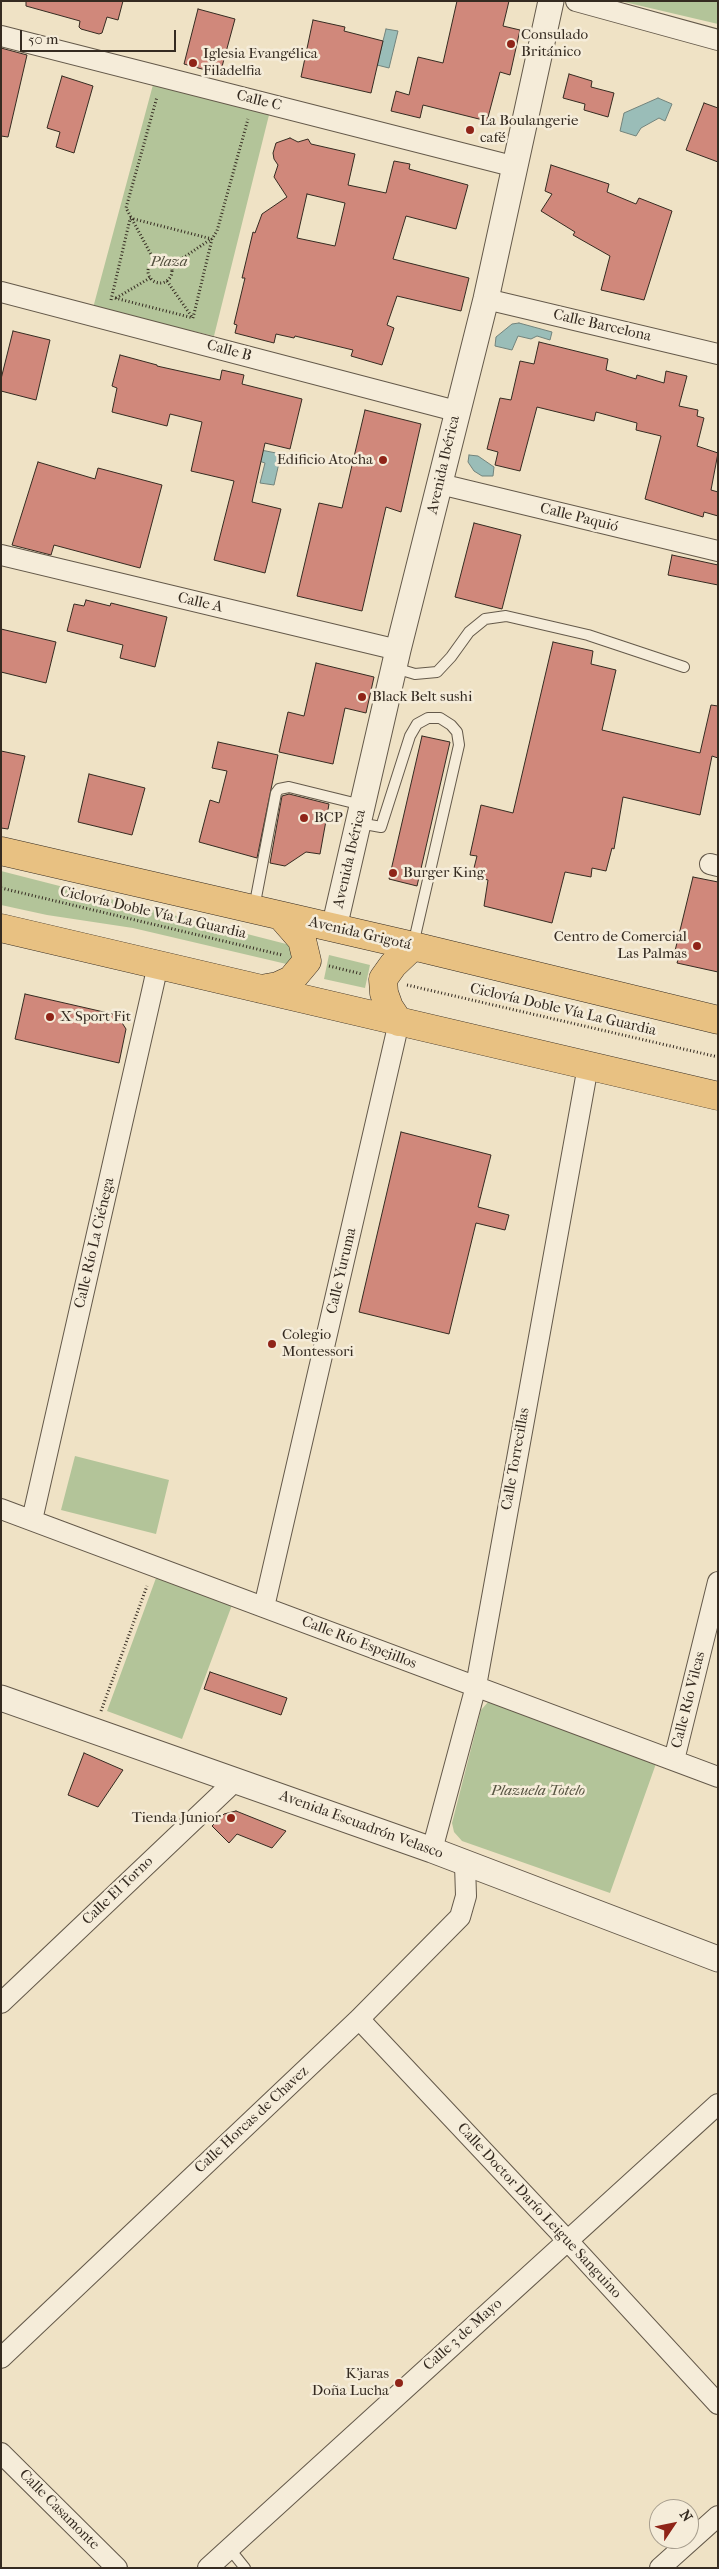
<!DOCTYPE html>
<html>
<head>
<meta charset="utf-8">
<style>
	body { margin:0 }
	#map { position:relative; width:719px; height:2569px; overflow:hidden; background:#efe2c5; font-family:"IM FELL French Canon",serif }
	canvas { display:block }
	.frame { position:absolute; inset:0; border:2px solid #352b21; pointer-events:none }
	.north { position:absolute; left:649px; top:2499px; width:50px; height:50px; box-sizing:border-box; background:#f5ecd9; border:1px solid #a89f8f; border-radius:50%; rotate:56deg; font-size:14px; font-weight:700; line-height:20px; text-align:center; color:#352b21 }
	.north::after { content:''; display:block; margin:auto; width:18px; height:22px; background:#8f2418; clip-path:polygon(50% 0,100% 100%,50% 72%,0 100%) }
	.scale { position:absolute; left:20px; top:30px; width:156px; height:22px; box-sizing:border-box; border:2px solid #352b21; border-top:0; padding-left:6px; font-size:15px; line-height:18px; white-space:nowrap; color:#352b21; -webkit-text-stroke:4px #f5ecd9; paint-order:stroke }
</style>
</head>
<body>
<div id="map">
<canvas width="719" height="2569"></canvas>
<div class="frame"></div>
<div class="north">N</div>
<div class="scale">50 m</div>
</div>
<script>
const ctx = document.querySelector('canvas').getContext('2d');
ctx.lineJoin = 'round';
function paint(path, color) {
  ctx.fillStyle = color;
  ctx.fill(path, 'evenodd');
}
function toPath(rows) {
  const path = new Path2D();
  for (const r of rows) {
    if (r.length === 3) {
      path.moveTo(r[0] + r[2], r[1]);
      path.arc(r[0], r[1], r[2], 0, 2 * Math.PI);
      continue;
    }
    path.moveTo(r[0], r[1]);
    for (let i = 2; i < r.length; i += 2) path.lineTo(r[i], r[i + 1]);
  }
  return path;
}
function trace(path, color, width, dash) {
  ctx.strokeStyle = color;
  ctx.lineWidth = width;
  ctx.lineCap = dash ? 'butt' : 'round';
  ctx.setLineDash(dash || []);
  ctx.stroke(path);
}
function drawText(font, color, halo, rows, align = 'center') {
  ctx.font = font + ' "IM FELL French Canon",serif';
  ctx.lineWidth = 5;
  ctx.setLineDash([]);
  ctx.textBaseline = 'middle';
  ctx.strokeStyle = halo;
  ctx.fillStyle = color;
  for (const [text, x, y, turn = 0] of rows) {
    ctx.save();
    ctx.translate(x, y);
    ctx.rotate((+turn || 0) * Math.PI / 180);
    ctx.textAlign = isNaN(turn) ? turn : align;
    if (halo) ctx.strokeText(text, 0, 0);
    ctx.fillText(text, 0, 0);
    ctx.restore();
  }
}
paint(toPath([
	[620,1,718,1,718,24],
	[154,81,270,111,214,336,93,308],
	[1,871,294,946,295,966,133,928,47,915,1,905],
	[329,955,370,965,365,988,324,979],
	[75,1456,169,1480,156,1534,61,1510],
	[156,1578,232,1605,182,1739,107,1711],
	[489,1701,658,1758,610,1893,462,1841,454,1832,452,1823,481,1710]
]), '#b3c499');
const water = toPath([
	[386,29,398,31,389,68,377,65,386,29],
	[658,98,672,104,665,121,659,118,641,128,636,136,620,131,624,113,658,98],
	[519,323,552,332,550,340,537,336,531,339,518,336,512,350,495,346,496,337,512,324,519,323],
	[261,450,281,454,274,485,260,483,265,463,259,461,261,450],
	[469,455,478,456,494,467,493,476,482,476,474,471,468,462,469,455]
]);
paint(water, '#9abdb8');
trace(water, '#72837c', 1);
const building = toPath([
	[26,1,123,1,118,20,107,17,102,33,99,34,81,29,79,27,80,21,26,6,26,1],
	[457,1,509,1,503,26,520,30,510,75,500,72,487,121,423,105,420,118,391,111,396,91,409,95,418,57,443,63,457,1],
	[198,9,235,19,220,74,184,64,198,9],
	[313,20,345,27,344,31,383,41,371,93,301,77,313,20],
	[1,48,27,55,8,137,1,136,1,48],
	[569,74,592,81,591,87,614,93,608,117,584,110,585,104,563,98,569,74],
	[62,76,93,86,74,153,56,147,60,132,47,128,62,76],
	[704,103,718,108,718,162,686,150,704,103],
	[290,138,298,142,308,139,311,144,355,154,348,185,386,193,394,161,410,164,409,169,468,185,456,229,406,216,393,259,469,278,461,311,397,296,387,325,394,328,382,365,351,356,353,350,295,336,294,338,276,334,274,343,235,333,237,325,234,324,245,278,242,278,253,232,255,233,262,214,287,197,274,177,278,165,274,159,273,153,276,143,290,138],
	[307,194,345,203,335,246,297,238,307,194],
	[551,165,609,184,607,192,636,204,639,198,672,211,644,300,601,290,610,256,573,235,575,232,541,211,552,194,545,191,551,165],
	[13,331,50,340,36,400,1,391,1,379,13,331],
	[539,342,608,359,606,370,636,379,637,375,664,383,666,371,687,376,679,406,698,410,697,416,704,418,697,446,718,453,711,490,718,492,718,516,704,512,703,517,645,499,661,436,636,430,637,423,596,412,594,421,537,407,520,471,495,465,498,452,487,449,500,398,511,400,520,361,534,364,539,342],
	[120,355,157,365,157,366,220,380,222,370,244,375,242,384,302,399,290,449,265,443,252,502,281,509,265,573,214,560,234,481,191,471,202,422,170,414,167,426,112,412,117,388,112,386,120,355],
	[365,410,421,424,401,512,386,507,362,611,297,596,319,503,342,508,365,410],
	[38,462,95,479,98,468,162,485,140,568,54,545,51,555,12,545,38,462],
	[474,523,521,535,502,609,455,597,474,523],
	[672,555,718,565,718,585,668,575,672,555],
	[86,600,110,606,111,603,167,617,155,667,120,658,123,645,67,631,74,604,84,606,86,600],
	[1,629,56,642,46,683,1,672,1,629],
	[553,642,593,651,591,664,616,670,602,730,700,753,711,705,718,706,718,758,712,756,700,815,623,797,614,849,612,848,606,871,592,868,591,877,565,872,552,923,484,906,488,880,472,876,477,856,470,855,481,805,513,813,553,642],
	[316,663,374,677,366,713,345,708,333,764,279,752,288,712,304,716,316,663],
	[422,736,450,742,417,886,389,879,422,736],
	[218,742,278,755,257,858,199,842,210,800,219,803,227,771,212,768,218,742],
	[1,751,25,756,8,829,1,828,1,751],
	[89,774,145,788,132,835,78,822,89,774],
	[289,794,329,804,320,854,306,852,285,866,270,863,282,796,289,794],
	[693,877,718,882,718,972,677,963,679,956,674,955,693,877],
	[25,994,117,1015,126,1029,119,1063,15,1039,25,994],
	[401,1132,491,1155,478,1207,509,1215,505,1230,476,1223,449,1334,359,1312,401,1132],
	[210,1672,287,1698,281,1715,204,1689,210,1672],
	[84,1753,123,1770,98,1807,68,1795,84,1753],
	[236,1811,286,1831,272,1848,237,1834,229,1843,212,1826,224,1814,236,1811]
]);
paint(building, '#d0887b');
trace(building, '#352b21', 1);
const service = toPath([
	[395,668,415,674,437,672,451,657,469,632,485,619,506,616,588,635,684,667],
	[359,823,381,827,410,736,417,724,428,718,440,718,451,725,457,732,459,745,413,945],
	[254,908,276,793,279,789,289,787,362,805],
	[229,2548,245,2568]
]);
const minor = toPath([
	[576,1,718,40],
	[1,36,516,167],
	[1,292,456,411],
	[486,299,718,354],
	[440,484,718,551],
	[1,555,398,650],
	[710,864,718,866],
	[1,1509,718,1777],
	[32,1520,158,965],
	[264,1607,399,1022],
	[674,1760,718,1582],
	[432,1850,476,1686,588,1066],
	[1,2003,236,1780],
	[359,2019,567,2240,718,2404],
	[1,2358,359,2019,460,1917,466,1896,465,1864],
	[1,2453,117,2568],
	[208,2568,718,2104],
	[660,2568,718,2516]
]);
const tertiary = toPath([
	[334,928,398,650,486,299,551,1],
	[1,1698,432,1850,718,1959]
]);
const primary = toPath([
	[1,851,413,946,718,1020],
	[1,928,718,1096],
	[261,989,278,986,291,980,307,961,302,940,281,916],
	[399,1022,389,1007,384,993,383,979,393,965,413,946]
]);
trace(service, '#64594a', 12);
trace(minor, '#64594a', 22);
trace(tertiary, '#64594a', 27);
trace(primary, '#352b21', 29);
trace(toPath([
	[130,218,212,239],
	[160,271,12],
	[154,260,126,208,157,97],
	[171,266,211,239],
	[167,281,192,317],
	[115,298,193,318],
	[116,298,150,278],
	[111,300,130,219],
	[193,318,212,239,217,231,248,119],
	[1,888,282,955],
	[329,966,362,974],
	[407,985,718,1057],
	[101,1711,147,1586]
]), '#352b21', 3, [1, 2.5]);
trace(service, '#f5ecd9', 10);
trace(minor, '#f5ecd9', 20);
trace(tertiary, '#f5ecd9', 25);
trace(primary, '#e8c182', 28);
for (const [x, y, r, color] of [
	[511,44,5,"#8f2418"],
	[193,63,5,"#8f2418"],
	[470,130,5,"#8f2418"],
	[383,460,5,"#8f2418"],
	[362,697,5,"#8f2418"],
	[304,818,5,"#8f2418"],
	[393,873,5,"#8f2418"],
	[697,946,5,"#8f2418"],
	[50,1017,5,"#8f2418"],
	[272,1344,5,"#8f2418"],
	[231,1818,5,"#8f2418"],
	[399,2383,5,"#8f2418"]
]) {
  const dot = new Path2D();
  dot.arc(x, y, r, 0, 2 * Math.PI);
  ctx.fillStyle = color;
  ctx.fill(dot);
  trace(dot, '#f5ecd9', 2);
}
drawText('15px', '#352b21', '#f5ecd9', [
	["Consulado",521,35],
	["Británico",521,52],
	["Iglesia Evangélica",203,54],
	["Filadelfia",203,71],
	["La Boulangerie",480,121],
	["café",480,138],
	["Edificio Atocha",373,460,"right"],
	["Black Belt sushi",372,697],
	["BCP",314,818],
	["Burger King",403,873],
	["Centro de Comercial",687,937,"right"],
	["Las Palmas",687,954,"right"],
	["X Sport Fit",60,1017],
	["Colegio",282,1335],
	["Montessori",282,1352],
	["Tienda Junior",221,1818,"right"],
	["K'jaras",389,2374,"right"],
	["Doña Lucha",389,2391,"right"]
], 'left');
drawText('15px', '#352b21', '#f5ecd9', [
	["Calle C",259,101,14],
	["Calle Barcelona",602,326,13],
	["Calle B",229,351,15],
	["Avenida Ibérica",444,465,-77],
	["Calle Paquió",579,518,14],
	["Calle A",200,603,13],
	["Avenida Ibérica",350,859,-77],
	["Ciclovía Doble Vía La Guardia",153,913,13],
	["Avenida Grigotá",360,934,13],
	["Ciclovía Doble Vía La Guardia",563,1010,13],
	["Calle Río La Ciénega",95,1243,-77],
	["Calle Yuruma",342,1271,-77],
	["Calle Torrecillas",516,1459,-80],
	["Calle Río Espejillos",359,1643,21],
	["Calle Río Vilcas",689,1700,-76],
	["Avenida Escuadrón Velasco",361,1825,20],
	["Calle El Torno",118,1891,-44],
	["Calle Horcas de Chavez",252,2120,-43],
	["Calle Doctor Darío Leigue Sanguino",539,2211,47],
	["Calle 3 de Mayo",463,2335,-42],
	["Calle Casamonte",59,2510,45]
]);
drawText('italic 15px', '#54513f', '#f5ecd9', [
	["Plaza",169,262],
	["Plazuela Totelo",538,1791]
]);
</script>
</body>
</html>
